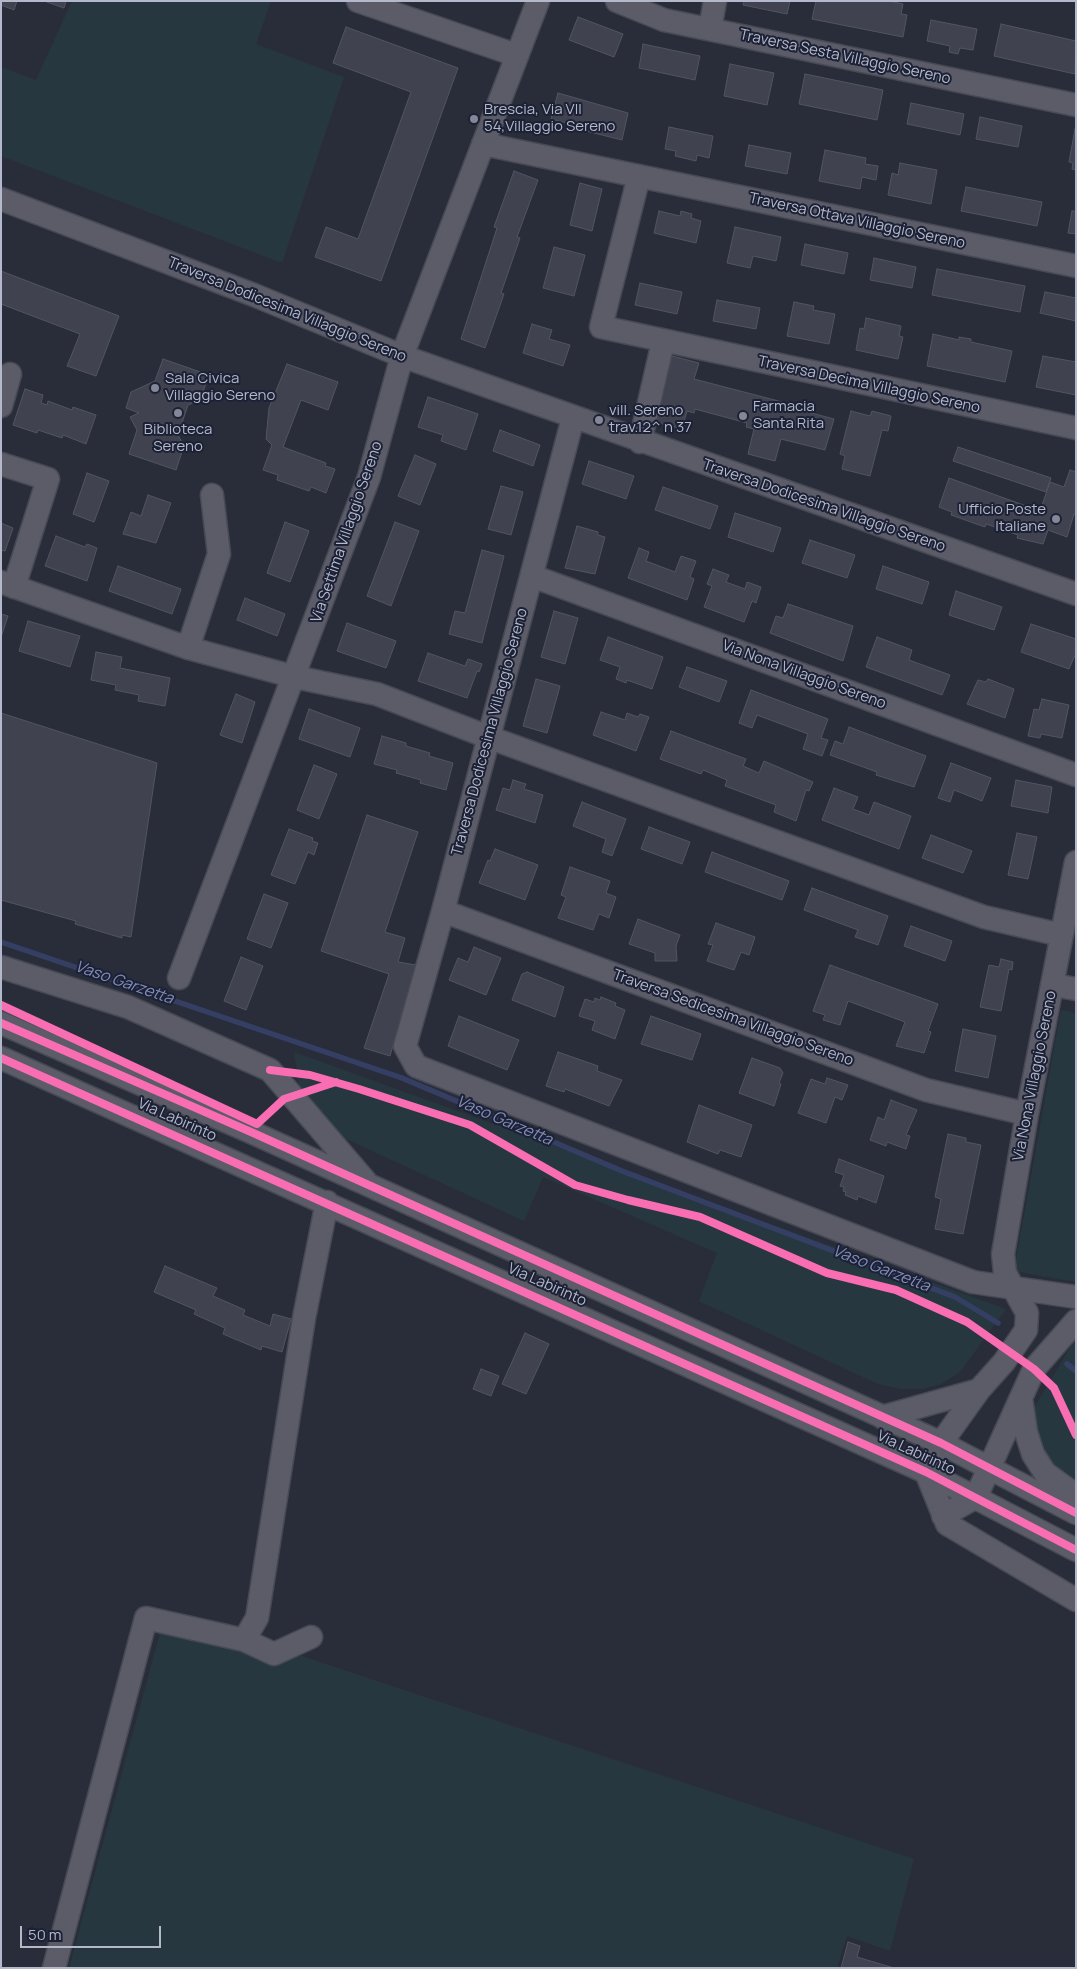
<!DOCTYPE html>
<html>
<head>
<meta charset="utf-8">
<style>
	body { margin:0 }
	#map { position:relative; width:1077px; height:1969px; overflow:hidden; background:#292d3a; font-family:Manrope,sans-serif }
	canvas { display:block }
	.frame { position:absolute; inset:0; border:2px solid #b4b8cb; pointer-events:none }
	.scale { position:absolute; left:20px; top:1926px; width:141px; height:22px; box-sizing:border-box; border:2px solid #b4b8cb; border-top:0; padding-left:6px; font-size:15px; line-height:18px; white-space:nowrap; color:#b4b8cb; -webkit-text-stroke:4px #1c2135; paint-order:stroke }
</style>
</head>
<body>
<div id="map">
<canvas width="1077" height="1969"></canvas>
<div class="frame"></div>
<div class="scale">50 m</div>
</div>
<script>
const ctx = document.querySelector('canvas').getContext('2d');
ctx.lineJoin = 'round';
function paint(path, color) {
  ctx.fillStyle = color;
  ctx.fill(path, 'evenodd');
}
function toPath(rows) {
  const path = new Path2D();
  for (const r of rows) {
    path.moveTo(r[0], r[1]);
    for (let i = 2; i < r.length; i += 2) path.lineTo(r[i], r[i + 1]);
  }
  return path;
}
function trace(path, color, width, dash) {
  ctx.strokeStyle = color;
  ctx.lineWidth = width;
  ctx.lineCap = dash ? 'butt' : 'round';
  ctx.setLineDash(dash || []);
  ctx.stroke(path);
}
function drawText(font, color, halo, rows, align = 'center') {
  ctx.font = font + ' Manrope,sans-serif';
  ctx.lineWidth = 4;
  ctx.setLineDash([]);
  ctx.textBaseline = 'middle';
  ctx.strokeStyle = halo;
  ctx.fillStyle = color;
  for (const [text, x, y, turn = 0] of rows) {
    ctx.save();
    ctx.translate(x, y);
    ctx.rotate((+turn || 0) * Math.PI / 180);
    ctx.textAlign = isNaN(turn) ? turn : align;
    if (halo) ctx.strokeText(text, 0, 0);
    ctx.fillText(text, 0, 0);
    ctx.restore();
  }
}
paint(toPath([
	[72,1,271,1,256,44,344,77,282,263,1,156,1,67,36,80],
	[1061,1010,1076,1013,1076,1282,1014,1271],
	[294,1052,1006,1309,960,1372,941,1384,923,1389,902,1389,878,1384,699,1301,717,1253,543,1177,524,1221,329,1131,302,1101],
	[1076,1338,1076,1482,1048,1466,1032,1411],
	[166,1611,914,1859,890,1951,847,1936,837,1968,69,1968]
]), '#263740');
trace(toPath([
	[1,942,402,1078,622,1171,955,1297,998,1323],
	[1067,1364,1076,1371]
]), '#353f64', 5.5);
const building = toPath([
	[1,1,17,1,14,10,1,5,1,1],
	[44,1,66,1,64,8,44,1],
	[744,1,790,1,787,14,743,5,744,1],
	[816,1,889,1,903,4,901,14,907,15,903,37,812,19,816,1],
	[578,17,623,34,614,57,569,40,578,17],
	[931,20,977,29,973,50,960,48,958,54,949,52,950,46,927,41,931,20],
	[1001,24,1076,41,1075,74,994,56,1001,24],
	[346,27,458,68,381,281,315,257,326,227,358,239,411,92,333,63,346,27],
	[643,44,700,56,695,80,639,68,643,44],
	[730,64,774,73,767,105,724,96,730,64],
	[805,74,883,90,877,120,799,104,805,74],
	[558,93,628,113,622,140,574,128,575,125,551,119,558,93],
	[911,103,964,114,960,135,907,124,911,103],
	[980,117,1022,126,1018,147,976,139,980,117],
	[669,127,713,136,709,158,697,155,696,161,675,156,676,151,665,149,669,127],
	[1075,129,1076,130,1076,170,1072,169,1073,163,1069,162,1075,129],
	[749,145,791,153,787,174,745,166,749,145],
	[825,150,866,158,865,164,878,166,876,180,862,177,860,189,819,181,825,150],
	[900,163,937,170,931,204,888,195,892,173,898,175,900,163],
	[514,171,538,180,517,237,520,238,501,293,504,294,485,348,461,339,497,228,494,227,514,171],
	[580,183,602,189,592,231,570,225,580,183],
	[966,187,1042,202,1037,226,961,211,966,187],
	[659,211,680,216,681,211,692,214,691,218,701,221,696,243,654,233,659,211],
	[1072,211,1076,211,1076,234,1068,233,1072,211],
	[735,227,781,237,776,261,753,256,750,268,727,263,735,227],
	[805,244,848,253,844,274,801,265,805,244],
	[554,247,585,255,574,296,543,288,554,247],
	[874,258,916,267,912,288,870,280,874,258],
	[937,269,1025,286,1020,312,932,295,937,269],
	[1,271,119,316,96,376,67,366,80,334,1,304,1,271],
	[640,283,682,292,677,314,635,305,640,283],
	[1045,292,1076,298,1076,321,1040,313,1045,292],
	[717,300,760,308,756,329,713,321,717,300],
	[794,302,814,306,813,310,835,314,829,344,787,336,794,302],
	[866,318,901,326,899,336,903,337,898,359,856,350,860,328,864,329,866,318],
	[532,324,552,330,549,339,570,345,563,366,523,353,532,324],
	[933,334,959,340,959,337,971,339,971,342,1012,351,1005,382,927,366,933,334],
	[672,356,699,363,694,379,790,404,789,407,834,419,825,450,781,439,775,461,748,454,754,429,746,427,747,423,695,409,694,413,687,411,682,429,655,422,672,356],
	[1043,356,1076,362,1076,395,1036,387,1043,356],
	[163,359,209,375,200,400,188,405,178,435,184,446,176,470,129,454,137,430,130,417,139,413,126,408,131,392,155,381,163,359],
	[287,364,338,382,328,410,301,400,283,447,326,463,325,466,335,469,326,493,311,487,309,491,277,480,278,475,263,470,272,445,266,439,269,408,287,364],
	[25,389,43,395,41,403,47,405,48,401,72,410,73,407,96,415,86,444,63,435,62,438,38,430,37,433,13,425,25,389],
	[428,397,478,414,466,450,441,441,443,435,418,427,428,397],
	[851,411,870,416,872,411,891,416,888,431,882,430,870,476,842,469,845,456,840,454,851,411],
	[500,430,540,445,533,466,493,451,500,430],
	[958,447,1051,478,1046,492,953,461,958,447],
	[415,455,436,464,420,505,398,496,415,455],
	[589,461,634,476,626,499,582,484,589,461],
	[1070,470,1076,472,1076,515,1074,514,1067,537,1048,530,1043,544,1017,538,1018,535,986,524,985,527,951,515,952,512,939,507,949,478,1040,511,1050,482,1064,487,1070,470],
	[87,473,109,481,94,522,73,514,87,473],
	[501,486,523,492,511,535,488,529,501,486],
	[663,487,718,506,710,529,655,510,663,487],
	[148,495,171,503,156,543,123,534,131,512,141,516,148,495],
	[735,513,781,528,773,552,728,537,735,513],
	[285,522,309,531,290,582,267,573,285,522],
	[395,522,419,531,391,606,367,596,395,522],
	[1,523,13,528,5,551,1,550,1,523],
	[577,526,598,532,598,535,605,537,595,574,565,568,577,526],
	[56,536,85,547,87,544,97,548,87,581,45,566,56,536],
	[810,540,855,555,847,578,802,563,810,540],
	[639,548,649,552,646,561,675,572,681,556,696,561,690,577,694,579,687,600,628,578,639,548],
	[482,550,504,556,482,643,449,634,455,611,465,613,482,550],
	[118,566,181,589,172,614,109,591,118,566],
	[883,566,929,582,922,604,876,589,883,566],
	[713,569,729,575,726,582,745,589,747,582,761,587,756,603,752,601,744,622,704,607,712,586,707,584,713,569],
	[956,591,1002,607,994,630,949,615,956,591],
	[245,598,285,614,277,636,237,620,245,598],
	[788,604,853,626,843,661,770,633,776,616,783,618,788,604],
	[554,611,578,618,565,664,541,657,554,611],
	[1,614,8,616,1,637,1,614],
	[28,621,80,636,70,667,19,651,28,621],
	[347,623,396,641,386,668,337,651,347,623],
	[1031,624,1076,639,1076,653,1069,669,1021,652,1031,624],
	[608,637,663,657,652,689,627,680,626,683,616,679,620,667,600,660,608,637],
	[877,637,912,650,909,660,950,675,942,695,866,667,877,637],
	[96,652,122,657,120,668,170,678,165,706,138,701,139,695,115,690,116,685,91,680,96,652],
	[428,653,465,666,468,659,482,664,479,672,477,671,467,698,418,681,428,653],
	[687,667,727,681,719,702,679,687,687,667],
	[536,679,560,686,547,733,523,726,536,679],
	[988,679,1014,689,1005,718,967,704,978,680,986,682,988,679],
	[751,690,828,719,821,738,828,740,822,756,803,749,808,734,757,715,752,728,739,723,751,690],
	[236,694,255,702,242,743,220,735,236,694],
	[1042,699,1069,705,1062,738,1041,734,1040,738,1028,736,1034,709,1039,710,1042,699],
	[309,709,360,728,350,757,299,739,309,709],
	[601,712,625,720,627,713,638,717,640,714,649,717,636,751,593,735,601,712],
	[1,713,157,763,131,937,122,935,122,938,75,924,76,921,1,900,1,713],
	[849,727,926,756,914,787,876,775,877,772,830,755,835,741,843,744,849,727],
	[671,731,746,759,743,766,759,773,764,761,813,782,809,791,806,790,796,821,774,812,776,805,725,786,727,780,703,770,701,774,660,759,671,731],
	[382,736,406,743,406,746,430,753,429,756,453,763,446,790,420,783,421,780,396,773,397,770,374,764,382,736],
	[951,763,991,778,982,801,954,790,950,802,938,798,951,763],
	[314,765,337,774,319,819,297,810,314,765],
	[513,780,526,784,524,789,543,795,535,823,496,810,503,788,510,790,513,780],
	[1016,780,1052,787,1048,813,1011,806,1016,780],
	[834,788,858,797,853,809,869,815,874,802,911,816,899,849,822,820,834,788],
	[582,802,626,819,612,856,602,852,606,839,573,826,582,802],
	[367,815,418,832,385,932,405,938,398,962,416,965,390,1056,364,1048,389,974,321,951,367,815],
	[649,827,690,842,682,864,641,849,649,827],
	[289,829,313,838,312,841,318,843,314,855,308,852,295,884,271,875,289,829],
	[1017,833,1037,837,1028,879,1008,875,1017,833],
	[931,835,972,851,963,873,922,858,931,835],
	[495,849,538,865,525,900,479,883,488,860,490,861,495,849],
	[712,852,789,881,782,900,705,872,712,852],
	[570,867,610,881,606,893,616,897,609,918,599,914,593,930,558,918,566,897,561,895,570,867],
	[812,888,888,916,878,945,855,937,858,930,804,910,812,888],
	[264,894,288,903,271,948,247,939,264,894],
	[638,919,680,935,676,946,677,961,655,961,655,953,629,944,638,919],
	[716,923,755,937,749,955,741,952,734,970,707,961,713,945,708,944,716,923],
	[911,926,952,941,945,961,904,946,911,926],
	[474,947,501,958,486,995,449,980,458,958,468,962,474,947],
	[241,957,263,966,246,1010,224,1001,241,957],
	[1001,959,1013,962,1012,970,1009,969,1001,1011,980,1007,989,965,999,967,1001,959],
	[830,965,938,1004,928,1031,931,1032,924,1053,896,1046,905,1022,848,1001,840,1025,823,1020,825,1015,813,1011,830,965],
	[527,972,564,987,555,1017,512,1000,522,974,527,972],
	[601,997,616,1003,615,1006,625,1010,615,1039,592,1030,595,1021,579,1016,585,999,594,1002,595,998,600,1000,601,997],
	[459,1016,519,1040,507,1070,448,1046,459,1016],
	[651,1016,701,1034,692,1060,641,1044,651,1016],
	[963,1029,996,1036,988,1078,955,1071,963,1029],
	[558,1052,598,1066,597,1071,622,1080,609,1106,565,1089,564,1092,546,1086,558,1052],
	[752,1058,780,1068,783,1073,779,1083,781,1084,774,1106,739,1093,752,1058],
	[827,1078,848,1085,842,1100,835,1097,826,1123,798,1113,811,1079,825,1084,827,1078],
	[891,1100,917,1110,906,1135,910,1136,906,1149,887,1142,886,1146,870,1140,878,1117,884,1120,891,1100],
	[699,1105,752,1125,741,1157,720,1150,718,1154,687,1142,699,1105],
	[948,1134,966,1138,966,1142,981,1145,963,1234,935,1229,941,1199,935,1197,948,1134],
	[839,1159,884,1176,876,1203,858,1196,857,1200,845,1195,846,1192,843,1191,844,1187,840,1186,844,1175,835,1172,839,1159],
	[165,1266,217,1288,213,1296,245,1310,243,1315,270,1326,273,1314,291,1319,282,1352,262,1346,261,1350,223,1334,225,1328,194,1314,196,1310,154,1292,165,1266],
	[525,1333,549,1344,526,1394,502,1384,525,1333],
	[481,1369,499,1376,491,1396,473,1389,481,1369],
	[848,1942,860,1946,857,1957,894,1968,841,1968,848,1942]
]);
paint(building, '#40434f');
trace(building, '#515561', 1);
const minor = toPath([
	[358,1,516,55],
	[617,1,664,20,1076,105],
	[710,29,715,1],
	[483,144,1076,266],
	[639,176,601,327,1076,428],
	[1,199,254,295,402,356,1076,594],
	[1,406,10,374],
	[573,418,443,911,405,1046,416,1066,973,1282,1076,1297],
	[640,442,663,342],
	[1,464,48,479,14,587],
	[532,576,1076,775],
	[1,582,188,648,295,677,377,694,488,737,984,917,1061,935],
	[188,648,219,554,212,495],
	[1076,862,1027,1114,1003,1254,1005,1273,1027,1313,1026,1330,1004,1362,979,1390,941,1443,926,1472,947,1524,1076,1600],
	[443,911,926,1090,1027,1114],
	[1,967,128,1007,270,1070,366,1182],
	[179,978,369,477,402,356,538,1],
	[1053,985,1076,989],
	[1,1023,251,1132,941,1443,1076,1513],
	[1,1058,926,1472,1076,1550],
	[1021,1398,1026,1432,1033,1454,1045,1473,1070,1491,1076,1500],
	[882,1417,979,1390],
	[943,1516,976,1497,1034,1369,1076,1321],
	[244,1640,274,1654,311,1637],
	[54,1968,146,1618,244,1640,257,1618,304,1318,327,1202]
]);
trace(minor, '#474a54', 25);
trace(minor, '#5b5c67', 22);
trace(toPath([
	[1,1005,257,1124,284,1099,336,1082],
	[1,1023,251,1132,941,1443,1076,1513],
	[1,1058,926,1472,1076,1550],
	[270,1070,310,1075,359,1089,470,1125,575,1185,628,1200,700,1217,827,1273,896,1290,967,1322,1034,1369,1054,1388,1076,1435]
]), '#f96db3', 8);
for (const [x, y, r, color] of [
	[474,119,5,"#838798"],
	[155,388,5,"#838798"],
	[178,413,5,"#838798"],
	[743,416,5,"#838798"],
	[599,420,5,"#838798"],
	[1056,519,5,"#838798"]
]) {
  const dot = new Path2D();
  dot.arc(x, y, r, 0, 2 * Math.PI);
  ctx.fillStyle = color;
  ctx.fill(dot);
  trace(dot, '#1c2135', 2);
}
drawText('15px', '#b4b8cb', '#1c2135', [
	["Traversa Sesta Villaggio Sereno",845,57,12],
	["Traversa Ottava Villaggio Sereno",857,221,12],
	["Traversa Dodicesima Villaggio Sereno",287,310,22],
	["Traversa Decima Villaggio Sereno",869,385,12],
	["Traversa Dodicesima Villaggio Sereno",824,506,19],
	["Via Settima Villaggio Sereno",347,532,-71],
	["Via Nona Villaggio Sereno",804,675,20],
	["Traversa Dodicesima Villaggio Sereno",490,732,-75],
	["Traversa Sedicesima Villaggio Sereno",733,1018,20],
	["Via Nona Villaggio Sereno",1035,1076,-79],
	["Via Labirinto",177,1120,24],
	["Via Labirinto",547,1285,24],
	["Via Labirinto",916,1453,25]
]);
drawText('15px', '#b4b8cb', '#1c2135', [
	["Brescia, Via VII",484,110],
	["54,Villaggio Sereno",484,127],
	["Sala Civica",165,379],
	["Villaggio Sereno",165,396],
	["Farmacia",753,407],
	["Santa Rita",753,424],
	["vill. Sereno",609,411],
	["trav.12^ n 37",609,428],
	["Biblioteca",178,430,"center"],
	["Sereno",178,447,"center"],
	["Ufficio Poste",1046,510,"right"],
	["Italiane",1046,527,"right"]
], 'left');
drawText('italic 16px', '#818db8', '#1c2135', [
	["Vaso Garzetta",124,983,19],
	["Vaso Garzetta",504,1121,23],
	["Vaso Garzetta",881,1269,21]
]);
</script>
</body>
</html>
